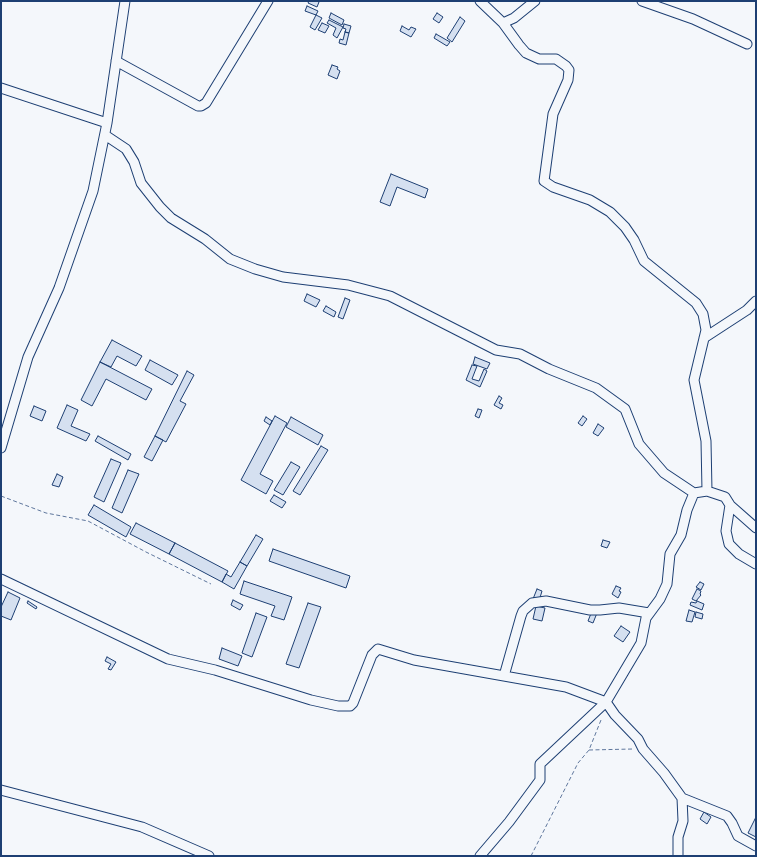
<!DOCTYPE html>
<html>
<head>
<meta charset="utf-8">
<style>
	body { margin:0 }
	#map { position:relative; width:757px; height:857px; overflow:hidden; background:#f4f7fb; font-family:Bitter,serif }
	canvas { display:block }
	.frame { position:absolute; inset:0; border:2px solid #1d3f73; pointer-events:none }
</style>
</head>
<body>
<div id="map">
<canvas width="757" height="857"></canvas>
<div class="frame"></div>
</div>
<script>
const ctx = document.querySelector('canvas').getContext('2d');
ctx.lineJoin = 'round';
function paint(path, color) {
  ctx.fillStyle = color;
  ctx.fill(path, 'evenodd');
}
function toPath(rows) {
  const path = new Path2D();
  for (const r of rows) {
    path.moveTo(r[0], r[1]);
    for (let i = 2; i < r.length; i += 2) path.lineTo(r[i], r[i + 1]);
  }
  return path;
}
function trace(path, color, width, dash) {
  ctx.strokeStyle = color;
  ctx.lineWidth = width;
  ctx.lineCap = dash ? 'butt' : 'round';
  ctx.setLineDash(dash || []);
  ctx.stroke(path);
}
const building = toPath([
	[309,1,317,1,319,2,317,7,308,3,309,1],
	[307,6,318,11,316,15,305,11,307,6],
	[331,13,344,20,342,25,329,18,331,13],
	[437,13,443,17,439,23,433,19,437,13],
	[316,15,322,18,315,30,310,27,316,15],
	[460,17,465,21,452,42,447,38,460,17],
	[329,20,343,27,337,38,333,35,336,28,327,23,329,20],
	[322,23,329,26,325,33,318,30,322,23],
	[344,24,351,26,349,33,345,32,346,29,343,28,344,24],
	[402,26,409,30,411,27,416,29,411,37,400,31,402,26],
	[345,32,349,33,346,45,339,43,340,39,343,40,345,32],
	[436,34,450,42,447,46,434,38,436,34],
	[332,65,338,67,337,69,340,71,337,79,328,75,332,65],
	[391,174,428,189,425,198,397,187,390,206,380,202,391,174],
	[307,294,320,300,316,307,304,301,307,294],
	[345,298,350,300,343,319,338,317,345,298],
	[326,306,336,312,334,317,323,311,326,306],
	[112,340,142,356,136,366,117,356,111,367,100,362,112,340],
	[475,357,490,363,487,369,473,364,475,357],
	[150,360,178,375,172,385,145,370,150,360],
	[100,362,152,389,146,400,106,379,92,406,81,400,100,362],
	[472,365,477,366,472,379,479,381,484,369,487,371,480,387,466,380,472,365],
	[187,371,194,375,180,401,186,404,166,442,155,436,187,371],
	[499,396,502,398,499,403,503,405,501,409,494,405,499,396],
	[67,405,78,410,71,426,90,434,86,441,57,428,67,405],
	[34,406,46,411,42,421,30,416,34,406],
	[478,409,482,410,479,418,475,416,478,409],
	[275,416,287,423,260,474,273,481,266,494,241,480,275,416],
	[583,416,587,419,582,426,578,423,583,416],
	[266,417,272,421,270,425,264,421,266,417],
	[291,417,323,435,318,445,286,427,291,417],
	[598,424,604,428,598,436,593,433,598,424],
	[98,436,131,454,128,460,95,441,98,436],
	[155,436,163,440,152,461,144,457,155,436],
	[321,446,328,450,300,495,293,491,321,446],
	[111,459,121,463,104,502,94,497,111,459],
	[291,462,300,467,283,495,274,490,291,462],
	[128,470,139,474,122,513,112,508,128,470],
	[57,474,63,477,59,487,52,485,57,474],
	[274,495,286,502,282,508,270,501,274,495],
	[94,505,131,527,126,537,88,515,94,505],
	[136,523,175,543,169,554,130,534,136,523],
	[256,535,263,539,247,566,240,562,256,535],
	[603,540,610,542,607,548,601,546,603,540],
	[175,543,228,571,222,582,169,554,175,543],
	[273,549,350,576,346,588,269,561,273,549],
	[240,562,247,566,234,589,222,582,226,574,231,577,240,562],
	[244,581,292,597,284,620,271,616,275,606,240,594,244,581],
	[700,582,704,584,701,590,696,587,700,582],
	[616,586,621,588,619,591,621,592,618,598,612,594,616,586],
	[537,589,542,591,539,601,533,599,537,589],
	[697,589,701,591,700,594,701,595,696,601,692,599,697,589],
	[8,592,20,598,11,620,1,616,1,607,8,592],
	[233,600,243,605,240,610,231,605,233,600],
	[28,601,37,607,36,609,27,603,28,601],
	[697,601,704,604,702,610,690,605,691,602,696,603,697,601],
	[308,603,321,607,299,668,286,664,308,603],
	[536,606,545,608,542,621,533,619,536,606],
	[689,610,695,612,692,622,686,621,689,610],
	[592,611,597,613,593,623,588,621,592,611],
	[696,612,703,614,702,619,695,617,696,612],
	[256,613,267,617,252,657,242,653,256,613],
	[621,626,630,632,623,642,614,636,621,626],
	[222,648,242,656,238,666,219,659,222,648],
	[107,657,116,662,111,670,108,669,111,664,105,661,107,657],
	[704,812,711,817,707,824,700,819,704,812],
	[755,819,756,819,756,837,748,833,755,819]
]);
paint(building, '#d5e0f0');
trace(building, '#1d3f73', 1);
const minor = toPath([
	[480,1,503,23,519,45,526,53,539,59,556,59,566,66,569,70,568,80,553,114,544,181,553,187,590,200,610,212,625,227,634,240,644,261,696,303,703,314,706,330,694,380,706,441,707,491],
	[642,1,693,19,747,44],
	[503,23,514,18,535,1],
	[116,61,198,106,201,106,206,103,268,1],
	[1,88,107,123],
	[105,135,126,149,134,162,141,183,160,207,171,218,205,239,230,259,255,269,283,277,348,285,390,296,496,350,520,354,549,369,596,388,625,409,639,444,664,473,694,493,707,491,725,497,730,505,726,531,729,544,739,554,756,564],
	[704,338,747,310,756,301],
	[1,448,28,357,59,288,93,191,107,123,125,1],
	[730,505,756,528],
	[1,579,168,659,215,670,311,700,338,706,350,706,353,703,372,655,378,649,414,660,566,687,606,702,615,715,638,739,643,749,664,773,682,798,683,821,678,837,678,856],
	[504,676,521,616,523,611,532,603,546,601,590,610,600,610,619,608,649,613],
	[1,790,142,827,209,856],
	[682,798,727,816,732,823,738,836,756,846],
	[480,856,509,822,540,780,540,764,606,702,641,643,646,618,660,599,667,584,670,554,681,535,687,510,694,493]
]);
trace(minor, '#1d3f73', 11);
trace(toPath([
	[1,496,46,513,88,521,146,552,211,584],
	[589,750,633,749],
	[531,856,578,763,589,750,601,720]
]), '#5e769c', 1, [4, 2.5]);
trace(minor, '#f4f7fb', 9);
</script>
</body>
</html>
